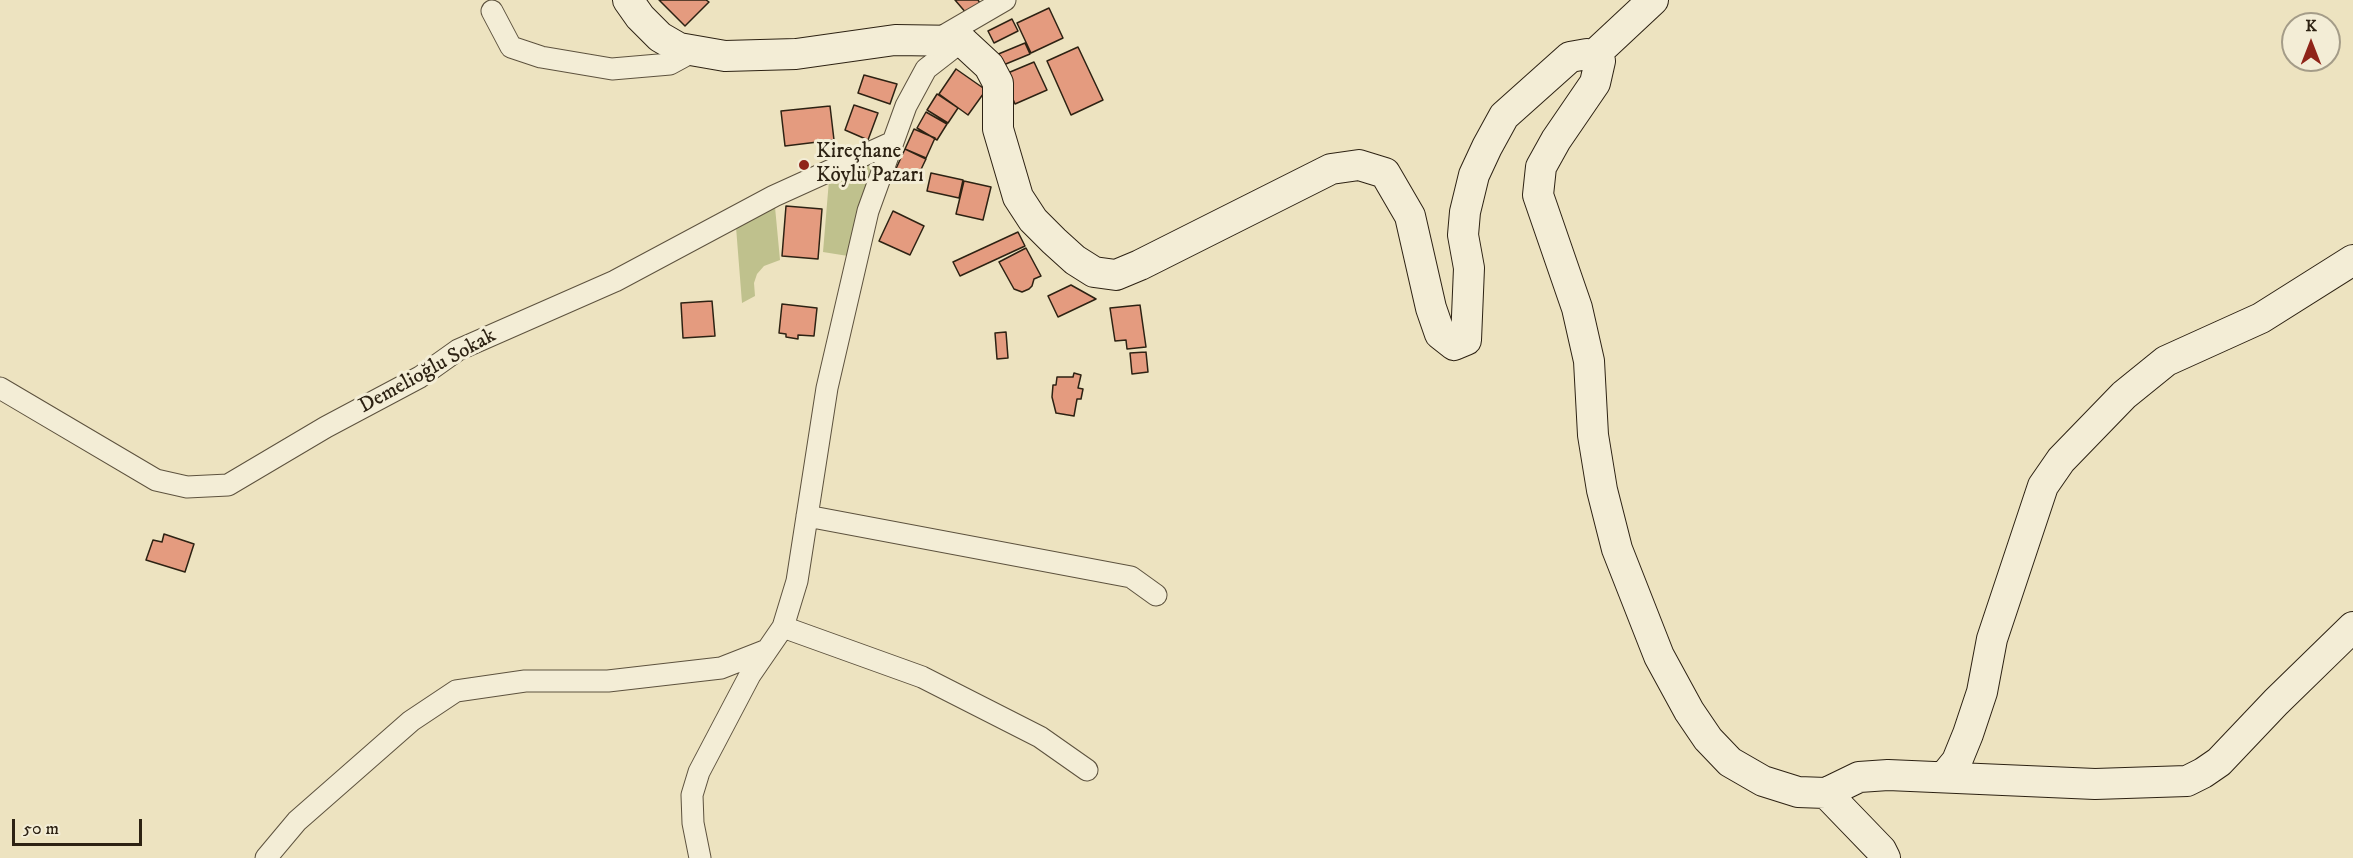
<!DOCTYPE html>
<html>
<head>
<meta charset="utf-8">
<style>
	body { margin:0 }
	#map { position:relative; width:2353px; height:858px; overflow:hidden; background:#ede3c0; font-family:"IM FELL DW Pica",serif }
	canvas { display:block }
	.north { position:absolute; left:2281px; top:12px; width:60px; height:60px; box-sizing:border-box; background:#f3edd6; border:2px solid #a49c88; border-radius:50%; rotate:0deg; font-size:16px; font-weight:700; line-height:24px; text-align:center; color:#2d2213 }
	.north::after { content:''; display:block; margin:auto; width:21px; height:27px; background:#8f2418; clip-path:polygon(50% 0,100% 100%,50% 72%,0 100%) }
	.scale { position:absolute; left:12px; top:819px; width:130px; height:27px; box-sizing:border-box; border:3px solid #2d2213; border-top:0; padding-left:8px; font-size:18px; line-height:21px; white-space:nowrap; color:#2d2213; -webkit-text-stroke:4px #f3edd6; paint-order:stroke }
</style>
</head>
<body>
<div id="map">
<canvas width="2353" height="858"></canvas>
<div class="north">K</div>
<div class="scale">50 m</div>
</div>
<script>
const ctx = document.querySelector('canvas').getContext('2d');
ctx.lineJoin = 'round';
function paint(path, color) {
  ctx.fillStyle = color;
  ctx.fill(path, 'evenodd');
}
function toPath(rows) {
  const path = new Path2D();
  for (const r of rows) {
    path.moveTo(r[0], r[1]);
    for (let i = 2; i < r.length; i += 2) path.lineTo(r[i], r[i + 1]);
  }
  return path;
}
function trace(path, color, width, dash) {
  ctx.strokeStyle = color;
  ctx.lineWidth = width;
  ctx.lineCap = dash ? 'butt' : 'round';
  ctx.setLineDash(dash || []);
  ctx.stroke(path);
}
function drawText(font, color, halo, rows, align = 'center') {
  ctx.font = font + ' "IM FELL DW Pica",serif';
  ctx.lineWidth = 6;
  ctx.setLineDash([]);
  ctx.textBaseline = 'middle';
  ctx.strokeStyle = halo;
  ctx.fillStyle = color;
  for (const [text, x, y, turn = 0] of rows) {
    ctx.save();
    ctx.translate(x, y);
    ctx.rotate((+turn || 0) * Math.PI / 180);
    ctx.textAlign = isNaN(turn) ? turn : align;
    if (halo) ctx.strokeText(text, 0, 0);
    ctx.fillText(text, 0, 0);
    ctx.restore();
  }
}
paint(toPath([
	[882,156,848,256,823,252,829,180],
	[775,207,780,260,764,266,757,274,754,283,755,296,742,303,736,227]
]), '#bfc18d');
const building = toPath([
	[659,0,706,0,709,2,685,26,659,0],
	[955,0,978,0,980,3,967,14,955,0],
	[1049,8,1063,38,1031,53,1017,23,1049,8],
	[1012,19,1018,31,994,43,988,31,1012,19],
	[1025,43,1030,54,1001,66,996,55,1025,43],
	[1078,47,1103,100,1071,115,1047,61,1078,47],
	[1034,62,1047,90,1015,104,1003,75,1034,62],
	[956,69,986,90,968,115,939,94,956,69],
	[864,75,897,84,890,104,858,93,864,75],
	[937,94,958,108,948,123,927,110,937,94],
	[854,105,878,113,868,140,845,130,854,105],
	[830,106,834,140,785,146,781,111,830,106],
	[926,112,947,124,937,140,917,128,926,112],
	[914,129,935,138,926,158,905,149,914,129],
	[905,149,926,159,915,182,894,173,905,149],
	[931,173,963,180,959,198,927,191,931,173],
	[964,181,991,187,983,220,956,214,964,181],
	[786,206,822,209,818,259,782,256,786,206],
	[893,211,924,226,910,255,879,241,893,211],
	[1018,232,1025,246,960,276,953,262,1018,232],
	[1026,248,1041,276,1034,279,1032,286,1029,289,1022,292,1014,289,999,262,1026,248],
	[1071,285,1096,299,1058,317,1048,296,1071,285],
	[712,301,715,336,683,338,681,303,712,301],
	[782,304,817,308,814,336,798,335,798,339,786,337,786,334,779,333,782,304],
	[1140,305,1146,347,1127,349,1126,340,1115,341,1110,308,1140,305],
	[1006,332,1008,358,997,359,995,333,1006,332],
	[1146,352,1148,372,1132,374,1130,353,1146,352],
	[1074,373,1081,375,1078,388,1083,389,1081,399,1077,399,1074,416,1056,413,1052,397,1053,385,1056,385,1057,377,1073,377,1074,373],
	[164,534,194,544,185,572,146,560,153,540,162,542,164,534]
]);
paint(building, '#e49b7f');
trace(building, '#2d2213', 1.5);
const street = toPath([
	[492,11,511,47,541,57,612,69,670,64,694,51],
	[938,39,1005,0],
	[0,388,156,480,187,487,228,485,326,427,420,377,458,350,615,281,774,196,893,142],
	[807,516,1131,577,1156,595],
	[783,627,922,677,1040,737,1087,770],
	[266,858,297,821,411,721,456,691,525,681,608,681,721,668,767,650],
	[700,858,693,823,692,795,699,772,750,675,783,627,797,581,827,388,868,211,906,106,926,69,962,41]
]);
const secondary = toPath([
	[628,0,640,17,660,37,679,48,725,56,796,54,895,40,962,41,989,66,998,83,998,129,1018,197,1033,220,1054,241,1075,260,1094,272,1116,275,1140,265,1331,169,1359,165,1385,173,1410,216,1431,308,1440,334,1454,345,1466,340,1469,268,1463,235,1465,212,1474,175,1487,147,1504,116,1570,57,1587,54,1600,61,1595,83,1556,140,1541,167,1538,195,1577,308,1589,361,1593,435,1602,490,1617,549,1659,656,1689,711,1708,739,1730,762,1763,781,1798,792,1826,793,1859,777,1888,775,2095,784,2187,781,2203,773,2219,762,2276,702,2353,627],
	[1592,57,1653,0],
	[1944,777,1957,761,1968,734,1982,692,1992,639,2043,486,2061,460,2124,395,2166,361,2261,318,2353,260],
	[1826,793,1881,850,1885,858]
]);
trace(street, '#5d523e', 23);
trace(secondary, '#2d2213', 32);
trace(street, '#f3edd6', 21);
trace(secondary, '#f3edd6', 30);
for (const [x, y, r, color] of [
	[804,165,6,"#8f2418"]
]) {
  const dot = new Path2D();
  dot.arc(x, y, r, 0, 2 * Math.PI);
  ctx.fillStyle = color;
  ctx.fill(dot);
  trace(dot, '#f3edd6', 2);
}
drawText('21px', '#2d2213', '#f3edd6', [
	["Kireçhane",816,153],
	["Köylü Pazarı",816,177]
], 'left');
drawText('21px', '#2d2213', '#f3edd6', [
	["Demelioğlu Sokak",428,372,-29]
]);
</script>
</body>
</html>
